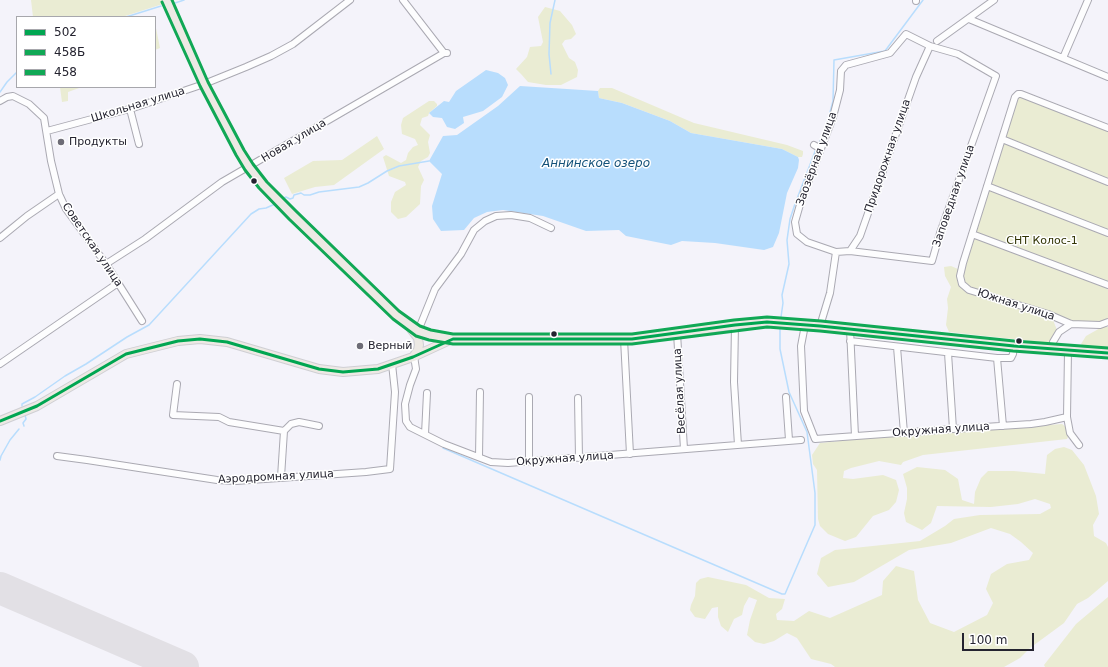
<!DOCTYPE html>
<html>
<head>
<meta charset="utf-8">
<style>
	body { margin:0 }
	#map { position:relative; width:1108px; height:667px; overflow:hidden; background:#f4f3fa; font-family:"DejaVu Sans",sans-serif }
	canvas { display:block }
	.legend { position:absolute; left:16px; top:16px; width:140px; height:72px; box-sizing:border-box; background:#fff; border:1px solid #a7a7ac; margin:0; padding:5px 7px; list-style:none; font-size:12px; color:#24232f }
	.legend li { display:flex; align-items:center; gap:8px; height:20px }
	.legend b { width:20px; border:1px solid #a7a7ac }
	.scale { position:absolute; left:962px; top:633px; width:72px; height:18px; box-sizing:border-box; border:2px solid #24232f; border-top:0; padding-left:5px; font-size:12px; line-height:14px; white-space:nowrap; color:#24232f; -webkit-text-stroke:3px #fff; paint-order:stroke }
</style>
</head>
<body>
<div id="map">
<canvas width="1108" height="667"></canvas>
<ul class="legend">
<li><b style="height:5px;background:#00a651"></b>502</li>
<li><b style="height:5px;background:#10a855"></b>458Б</li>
<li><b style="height:5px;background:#10a855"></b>458</li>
</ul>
<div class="scale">100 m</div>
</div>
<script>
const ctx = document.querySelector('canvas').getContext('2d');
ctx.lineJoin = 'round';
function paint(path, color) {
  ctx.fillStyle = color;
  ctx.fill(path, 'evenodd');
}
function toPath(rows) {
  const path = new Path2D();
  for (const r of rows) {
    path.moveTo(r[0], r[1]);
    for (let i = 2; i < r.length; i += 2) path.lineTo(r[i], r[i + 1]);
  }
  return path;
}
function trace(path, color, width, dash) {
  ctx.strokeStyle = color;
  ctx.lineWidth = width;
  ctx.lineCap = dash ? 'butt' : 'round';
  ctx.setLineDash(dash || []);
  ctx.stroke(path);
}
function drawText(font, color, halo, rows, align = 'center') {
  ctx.font = font + ' "DejaVu Sans",sans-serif';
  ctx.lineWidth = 3;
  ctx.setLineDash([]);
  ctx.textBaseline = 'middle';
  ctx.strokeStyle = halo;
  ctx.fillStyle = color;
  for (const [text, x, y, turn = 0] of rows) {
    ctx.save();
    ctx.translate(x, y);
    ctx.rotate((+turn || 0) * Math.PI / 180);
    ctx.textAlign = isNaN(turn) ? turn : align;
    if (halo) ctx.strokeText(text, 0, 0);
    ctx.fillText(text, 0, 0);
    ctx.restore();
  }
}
paint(toPath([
	[31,0,165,0,166,3,122,17,33,17],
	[545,7,560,11,572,25,576,34,571,39,565,40,562,44,569,58,575,62,578,70,577,77,561,85,546,85,528,82,521,74,516,69,527,57,530,47,541,46,543,42,538,17],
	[155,23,160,48,155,50],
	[60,87,82,87,68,92,68,101,62,102],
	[600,88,612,88,694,123,787,145,803,151,803,154,802,157,798,157,782,149,691,133,670,121,622,103,599,98,598,91],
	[1020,95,1108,130,1108,319,1106,321,1079,323,1045,312,1053,320,1057,330,1054,338,1049,343,949,332,946,325,948,308,947,299,951,287,945,276,944,267,951,266,958,269,963,275,1017,98],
	[429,101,434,101,437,104,437,106,429,113,428,116,422,118,420,125,430,135,428,142,430,153,428,157,421,161,418,167,424,180,421,186,420,204,406,217,398,219,391,212,391,202,395,192,406,185,405,182,389,176,383,157,386,155,401,163,406,160,408,153,413,147,418,145,415,139,402,134,401,125,403,118],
	[377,136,384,149,334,185,315,187,292,194,284,178,313,161,342,160],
	[1102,327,1108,327,1108,350,1085,349,1081,344,1086,336],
	[1062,424,1066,427,1068,437,1067,439,923,455,903,462,901,465,879,461,851,468,844,471,843,478,853,479,883,475,896,480,899,490,896,502,889,510,873,516,856,537,845,541,828,534,820,526,818,519,817,470,813,464,812,455,820,443,870,438,961,432],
	[1064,447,1072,450,1084,465,1096,496,1099,514,1093,525,1094,536,1106,543,1108,547,1108,581,1088,598,1077,604,1064,623,1030,648,1020,658,1004,667,835,667,831,664,811,659,797,638,787,633,774,641,764,644,755,642,747,635,750,620,757,600,749,597,744,606,742,615,734,619,728,632,721,626,718,617,718,607,712,608,705,619,695,617,690,610,691,605,695,596,696,583,700,579,708,577,746,585,769,598,785,599,782,609,776,614,777,620,794,621,809,611,830,618,882,595,883,581,896,566,914,571,918,600,930,623,954,632,987,615,993,603,986,589,991,574,1007,564,1029,560,1033,553,1021,542,1010,534,991,528,951,543,909,550,854,582,828,587,817,574,821,558,835,550,920,541,945,526,954,519,980,515,1040,514,1051,508,1050,504,1035,499,1018,504,991,507,937,506,931,523,922,530,906,522,904,513,907,499,907,488,903,474,917,467,945,470,958,479,962,500,974,504,975,492,981,478,988,471,1014,471,1045,474,1047,455,1055,449],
	[1108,597,1108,667,1045,667,1044,665,1076,624]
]), '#eaecd3');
paint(toPath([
	[486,70,498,73,505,78,508,85,502,97,483,111,463,117,464,123,455,129,447,127,442,118,433,117,429,113,444,101,449,102,456,91],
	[520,86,598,91,599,98,622,103,670,121,691,133,782,149,798,157,799,160,798,168,787,193,779,233,773,247,764,250,715,243,682,241,671,245,626,236,619,230,586,231,543,216,503,210,487,212,474,218,464,230,441,231,433,219,432,206,442,174,429,161,443,136,457,135,498,106]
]), '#b8ddfd');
trace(toPath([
	[175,3,184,0],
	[126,17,161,6],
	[551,74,549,54,550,23,555,0],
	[0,92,7,82,17,72],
	[818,146,828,120,833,101,834,60,885,51,923,0],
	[282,199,286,197,290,199,293,198,294,195,301,193,304,195,310,195,319,192,359,187,368,183,387,171,399,166,429,161],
	[781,317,783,303,782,295,789,264,787,240,790,219,795,204,816,149],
	[22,406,22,404,35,397,65,376,86,364,127,337,149,325,251,214,259,209,266,208,275,204],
	[24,426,23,423,26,419,25,415],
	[443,448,782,594,785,594,815,525,815,493,807,432,789,392,780,349,780,328],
	[0,460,1,456,10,440,19,429]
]), '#b8ddfd', 1.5);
trace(toPath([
	[0,588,183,667]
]), '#e2e0e5', 32);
const minor = toPath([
	[403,0,444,53],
	[916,1,916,0],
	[969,19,1108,77],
	[937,41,994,0],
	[1063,58,1088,0],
	[0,101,7,97,13,96,29,104,44,118,51,161,59,194,66,209,106,264,142,321],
	[130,109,139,144],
	[1108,128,1021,94,1018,94,1015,97,963,263,960,276,962,284,969,290,1048,314,1071,324,1100,325,1108,322],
	[47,131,133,108,204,84,246,67,271,56,293,44,350,0],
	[1002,139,1108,182],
	[814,145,821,149],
	[987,186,1108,233],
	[972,234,1108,285],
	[0,238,27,216,59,194],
	[850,251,932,261,940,233,996,76,958,54,930,46,906,34,890,53,846,65,841,71,840,90,833,117,801,201,795,222,797,234,807,242,836,252,850,251,860,236,916,77,930,46],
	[106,264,145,239,222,182,444,53,447,53],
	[735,325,734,382,738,445],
	[805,325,801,346,804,411,815,439,953,429,1031,424,1045,422,1067,417],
	[820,326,830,293,836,252],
	[850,329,855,436],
	[418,331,435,289,461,254,474,230,485,221,496,216,511,215,530,218,551,228],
	[677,333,684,449],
	[624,339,630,454],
	[850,341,997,358,1011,358,1013,354,1014,346],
	[897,347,904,433],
	[1052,350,1053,342,1059,332,1071,324],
	[1068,351,1067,417,1070,433,1079,445],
	[948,353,953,429],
	[414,356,416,369,410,385,405,404,406,421,410,427,444,444,491,462,508,463,801,440],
	[997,358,1003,426],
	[0,364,118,283],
	[177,384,173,415,219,417,229,422,284,431,291,424,299,422,319,426],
	[529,397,529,461],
	[786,397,789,440],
	[578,398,579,458],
	[425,434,427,393],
	[57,456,87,460,217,480,236,481,366,472,390,469,395,392,392,364],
	[479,457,480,392],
	[281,477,284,431]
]);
const major = toPath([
	[167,0,170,9,204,84,240,153,249,167,263,185,292,215,396,315,410,326,418,331,430,335,453,339,632,339,735,325,767,322,820,326,1014,346,1108,353],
	[411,329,418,338,419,345,418,350,413,357],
	[0,421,37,406,126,354,178,341,200,339,227,342,319,369,343,372,378,369,413,357,452,339]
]);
trace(minor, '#aaa9b2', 8);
trace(major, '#cfcfd4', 10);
trace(minor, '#fdfdfe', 6);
trace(major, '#ede9e4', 8);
trace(toPath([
	[0,421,37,406,126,354,178,341,200,339,227,342,319,369,343,372,378,369,413,357,453,339,632,339,735,325,767,322,820,326,1014,346,1108,353]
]), '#00a651', 3);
trace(toPath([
	[162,2,200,86,236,155,245,170,259,188,289,219,393,319,416,336,429,340,453,344,632,344,767,327,820,331,1013,351,1108,358]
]), '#10a855', 3);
trace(toPath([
	[172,0,208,82,244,150,253,164,267,182,296,211,399,311,420,326,431,330,453,334,632,334,734,320,767,317,821,321,1014,341,1108,348]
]), '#10a855', 3);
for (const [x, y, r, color] of [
	[61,142,4,"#6d6c76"],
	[254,181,3.5,"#24232f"],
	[554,334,3.5,"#24232f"],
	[1019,341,3.5,"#24232f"],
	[360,346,4,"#6d6c76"]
]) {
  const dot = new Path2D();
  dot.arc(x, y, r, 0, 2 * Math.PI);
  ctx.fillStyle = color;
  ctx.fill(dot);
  trace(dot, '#fff', 1.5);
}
drawText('11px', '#24232f', '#fff', [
	["Школьная улица",138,105,-17],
	["Новая улица",294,141,-31],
	["Придорожная улица",888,156,-71],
	["Заозёрная улица",817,159,-70],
	["Заповедная улица",954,196,-71],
	["Советская улица",92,245,56],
	["Южная улица",1016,305,18],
	["Весёлая улица",680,391,-93],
	["Окружная улица",941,430,-4],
	["Окружная улица",565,459,-4],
	["Аэродромная улица",276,477,-3]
]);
drawText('11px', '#24232f', '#fff', [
	["Продукты",69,142],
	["Верный",368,346]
], 'left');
drawText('11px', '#313403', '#fff', [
	["СНТ Колос-1",1042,241]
]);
drawText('italic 12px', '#135179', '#fff', [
	["Аннинское озеро",596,164]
]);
</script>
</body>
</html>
